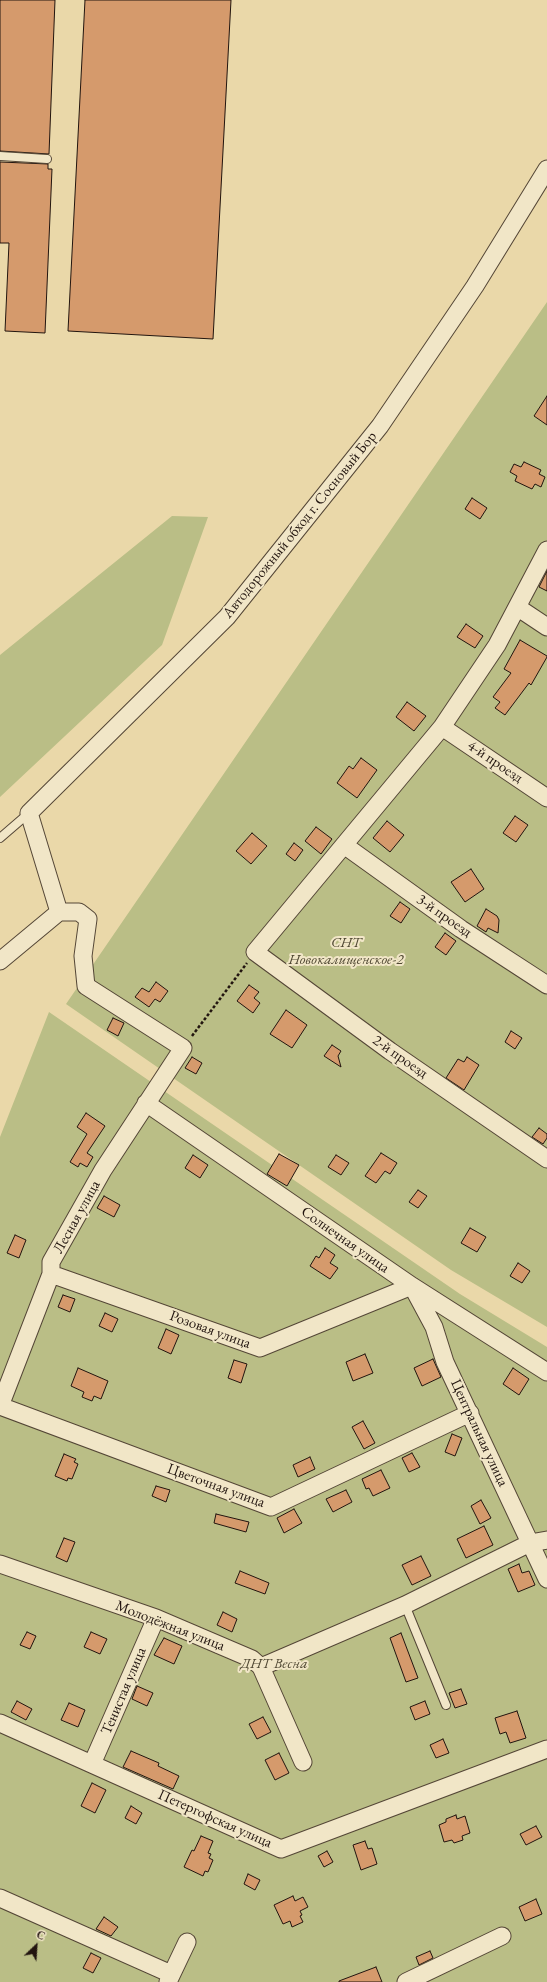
<!DOCTYPE html>
<html>
<head>
<meta charset="utf-8">
<style>
	body { margin:0 }
	#map { position:relative; width:547px; height:1982px; overflow:hidden; background:#ead8a9; font-family:"EB Garamond",serif }
	canvas { display:block }
	.north { position:absolute; left:16px; top:1926px; width:40px; height:40px; -webkit-text-stroke:3px #f1e6c7; paint-order:stroke; rotate:25deg; font-size:11px; font-weight:700; line-height:16px; text-align:center; color:#22150f }
	.north::after { content:''; display:block; margin:auto; width:14px; height:18px; background:#22150f; clip-path:polygon(50% 0,100% 100%,50% 72%,0 100%) }
</style>
</head>
<body>
<div id="map">
<canvas width="547" height="1982"></canvas>
<div class="north">С</div>
</div>
<script>
const ctx = document.querySelector('canvas').getContext('2d');
ctx.lineJoin = 'round';
function paint(path, color) {
  ctx.fillStyle = color;
  ctx.fill(path, 'evenodd');
}
function toPath(rows) {
  const path = new Path2D();
  for (const r of rows) {
    path.moveTo(r[0], r[1]);
    for (let i = 2; i < r.length; i += 2) path.lineTo(r[i], r[i + 1]);
  }
  return path;
}
function trace(path, color, width, dash) {
  ctx.strokeStyle = color;
  ctx.lineWidth = width;
  ctx.lineCap = dash ? 'butt' : 'round';
  ctx.setLineDash(dash || []);
  ctx.stroke(path);
}
function drawText(font, color, halo, rows, align = 'center') {
  ctx.font = font + ' "EB Garamond",serif';
  ctx.lineWidth = 4;
  ctx.setLineDash([]);
  ctx.textBaseline = 'middle';
  ctx.strokeStyle = halo;
  ctx.fillStyle = color;
  for (const [text, x, y, turn = 0] of rows) {
    ctx.save();
    ctx.translate(x, y);
    ctx.rotate((+turn || 0) * Math.PI / 180);
    ctx.textAlign = isNaN(turn) ? turn : align;
    if (halo) ctx.strokeText(text, 0, 0);
    ctx.fillText(text, 0, 0);
    ctx.restore();
  }
}
paint(toPath([
	[547,302,547,1327,451,1270,66,1004],
	[172,516,208,517,162,645,0,797,0,655],
	[49,1012,460,1294,547,1347,547,1982,0,1982,0,1137]
]), '#babe86');
const building = toPath([
	[0,0,55,0,49,154,0,151,0,0],
	[85,0,231,0,213,339,68,331,85,0],
	[0,162,48,164,48,169,52,169,45,333,5,331,9,243,0,243,0,162],
	[547,396,547,425,534,416,547,396],
	[524,462,541,470,539,474,545,477,541,487,535,484,532,489,515,481,517,476,510,472,514,464,521,467,524,462],
	[472,498,487,508,480,519,465,509,472,498],
	[547,571,547,591,539,587,547,571],
	[466,624,483,636,475,648,457,637,466,624],
	[520,640,547,656,547,657,531,685,529,683,505,715,495,708,500,702,493,697,511,673,504,669,520,640],
	[407,702,426,716,414,731,396,717,407,702],
	[361,758,377,770,357,798,337,783,349,766,353,769,361,758],
	[515,816,528,825,516,842,503,833,515,816],
	[387,821,404,835,390,852,373,838,387,821],
	[316,827,332,839,321,854,305,841,316,827],
	[252,833,267,846,251,864,236,851,252,833],
	[294,843,303,850,295,861,286,854,294,843],
	[471,869,484,889,465,902,451,882,471,869],
	[400,902,410,909,401,923,390,916,400,902],
	[486,909,497,916,499,920,498,933,488,928,486,932,477,926,486,909],
	[445,933,456,941,446,955,435,947,445,933],
	[156,982,168,991,160,1002,155,999,149,1007,135,997,142,988,149,992,156,982],
	[249,985,259,992,254,998,260,1003,253,1013,237,1001,249,985],
	[286,1010,307,1025,292,1048,270,1034,286,1010],
	[113,1018,124,1023,118,1036,107,1030,113,1018],
	[511,1031,522,1038,515,1049,505,1042,511,1031],
	[332,1045,341,1051,338,1056,341,1067,324,1056,332,1045],
	[192,1057,202,1063,196,1074,185,1068,192,1057],
	[467,1057,479,1065,464,1090,446,1078,458,1059,464,1062,467,1057],
	[86,1113,105,1126,87,1153,93,1157,87,1167,80,1163,78,1167,70,1162,87,1134,77,1127,86,1113],
	[539,1128,547,1134,547,1138,543,1144,532,1137,539,1128],
	[381,1153,397,1163,390,1174,385,1171,376,1183,365,1176,381,1153],
	[279,1154,299,1165,287,1186,267,1174,279,1154],
	[193,1155,208,1165,200,1178,185,1168,193,1155],
	[336,1155,349,1163,341,1175,328,1167,336,1155],
	[418,1190,427,1196,418,1208,409,1202,418,1190],
	[104,1196,120,1205,114,1217,97,1208,104,1196],
	[470,1228,486,1237,477,1252,461,1243,470,1228],
	[15,1235,26,1240,19,1258,7,1253,15,1235],
	[325,1248,335,1255,330,1263,338,1268,330,1279,310,1266,316,1256,319,1258,325,1248],
	[518,1263,530,1271,522,1283,510,1276,518,1263],
	[63,1295,75,1299,70,1312,58,1307,63,1295],
	[105,1313,118,1319,112,1332,99,1326,105,1313],
	[166,1329,179,1335,171,1354,158,1348,166,1329],
	[365,1354,373,1373,353,1381,346,1362,365,1354],
	[433,1359,441,1377,422,1386,414,1368,433,1359],
	[234,1360,247,1364,241,1383,228,1378,234,1360],
	[78,1368,108,1381,101,1399,94,1396,92,1401,82,1397,84,1392,71,1386,78,1368],
	[513,1368,529,1379,519,1395,503,1384,513,1368],
	[363,1421,375,1443,364,1449,352,1427,363,1421],
	[452,1434,462,1438,455,1456,445,1452,452,1434],
	[412,1453,420,1467,409,1472,402,1458,412,1453],
	[64,1454,76,1459,74,1462,78,1464,72,1479,68,1478,67,1481,55,1476,64,1454],
	[310,1457,315,1469,298,1477,293,1465,310,1457],
	[381,1470,390,1488,373,1496,369,1488,366,1489,362,1479,381,1470],
	[156,1486,170,1490,166,1502,152,1496,156,1486],
	[346,1490,352,1502,333,1512,326,1499,346,1490],
	[481,1500,491,1518,480,1524,471,1506,481,1500],
	[294,1509,302,1523,284,1533,277,1518,294,1509],
	[216,1514,249,1522,246,1532,214,1523,216,1514],
	[484,1526,493,1545,466,1558,457,1539,484,1526],
	[64,1538,75,1542,67,1562,56,1557,64,1538],
	[421,1556,431,1576,412,1585,402,1565,421,1556],
	[519,1564,522,1573,529,1571,535,1585,518,1592,508,1569,519,1564],
	[240,1571,269,1583,265,1594,235,1583,240,1571],
	[223,1612,237,1619,232,1632,217,1625,223,1612],
	[27,1632,36,1636,30,1649,20,1645,27,1632],
	[91,1632,107,1639,100,1654,84,1647,91,1632],
	[401,1633,418,1678,406,1682,390,1638,401,1633],
	[164,1638,182,1646,174,1664,154,1655,164,1638],
	[137,1686,153,1693,147,1706,132,1699,137,1686],
	[461,1689,467,1704,455,1708,449,1693,461,1689],
	[17,1701,32,1709,26,1720,11,1712,17,1701],
	[425,1701,430,1714,415,1720,410,1707,425,1701],
	[69,1703,85,1710,78,1727,61,1720,69,1703],
	[517,1711,526,1738,510,1743,506,1732,500,1734,495,1718,517,1711],
	[263,1717,271,1732,257,1739,249,1724,263,1717],
	[443,1739,449,1753,436,1758,430,1745,443,1739],
	[131,1751,159,1763,158,1766,179,1776,173,1789,123,1767,131,1751],
	[279,1753,289,1773,275,1780,265,1760,279,1753],
	[92,1783,106,1790,95,1813,81,1806,92,1783],
	[131,1806,142,1813,136,1824,125,1818,131,1806],
	[456,1815,457,1819,465,1816,470,1833,462,1836,463,1840,454,1843,452,1840,444,1842,439,1825,446,1822,446,1819,456,1815],
	[536,1826,542,1837,526,1845,520,1834,536,1826],
	[201,1836,213,1841,208,1853,211,1854,209,1858,213,1860,208,1872,205,1871,203,1876,184,1867,192,1850,194,1851,201,1836],
	[365,1841,368,1849,372,1848,377,1864,361,1870,353,1845,365,1841],
	[327,1851,333,1862,324,1867,318,1856,327,1851],
	[248,1874,260,1880,255,1890,244,1884,248,1874],
	[293,1896,295,1901,303,1897,308,1907,300,1911,302,1915,300,1916,303,1922,292,1927,290,1921,283,1924,274,1905,293,1896],
	[536,1899,542,1914,525,1921,519,1907,536,1899],
	[104,1917,118,1927,111,1936,96,1929,104,1917],
	[430,1951,433,1958,419,1965,416,1957,430,1951],
	[91,1953,101,1958,93,1973,83,1968,91,1953],
	[376,1967,382,1982,339,1982,339,1981,376,1967]
]);
paint(building, '#d59a6c');
trace(building, '#22150f', 1);
const service = toPath([
	[0,156,47,159],
	[0,838,29,813],
	[405,1605,446,1705]
]);
const minor = toPath([
	[547,550,497,645,442,727,255,952,390,1051,547,1159],
	[517,607,547,627],
	[442,727,547,798],
	[344,845,461,929,547,985],
	[59,912,29,813,227,617,380,426,475,286,547,169],
	[0,961,59,912],
	[146,1103,412,1286,547,1372],
	[51,1274,260,1348,412,1286,434,1327,445,1362,547,1579],
	[0,1406,51,1274,51,1262,103,1170,183,1048,86,986,83,956,88,919,79,912,59,912],
	[0,1406,271,1507,470,1413],
	[0,1564,156,1618,252,1659,261,1667,405,1605,530,1543,547,1540],
	[261,1667,303,1762],
	[0,1723,281,1849,547,1749],
	[92,1764,156,1618],
	[0,1898,171,1974],
	[168,1982,187,1942],
	[406,1982,502,1936]
]);
trace(service, '#544636', 10);
trace(minor, '#544636', 19);
trace(toPath([
	[192,1036,247,963]
]), '#22150f', 2.5, [3, 2]);
trace(service, '#f1e6c7', 8);
trace(minor, '#f1e6c7', 17);
drawText('15px', '#22150f', '#f1e6c7', [
	["Автодорожный обход г. Сосновый Бор",300,525,-51],
	["4-й проезд",495,762,34],
	["3-й проезд",444,916,35],
	["2-й проезд",400,1057,35],
	["Лесная улица",77,1217,-61],
	["Солнечная улица",345,1240,35],
	["Розовая улица",210,1330,20],
	["Центральная улица",479,1433,65],
	["Цветочная улица",216,1486,20],
	["Молодёжная улица",170,1626,21],
	["Тенистая улица",124,1691,-67],
	["Петергофская улица",215,1819,24]
]);
drawText('italic 15px', '#504833', '#f1e6c7', [
	["СНТ",346,943],
	["Новокалищенское-2",346,960],
	["ДНТ Весна",274,1664]
]);
</script>
</body>
</html>
